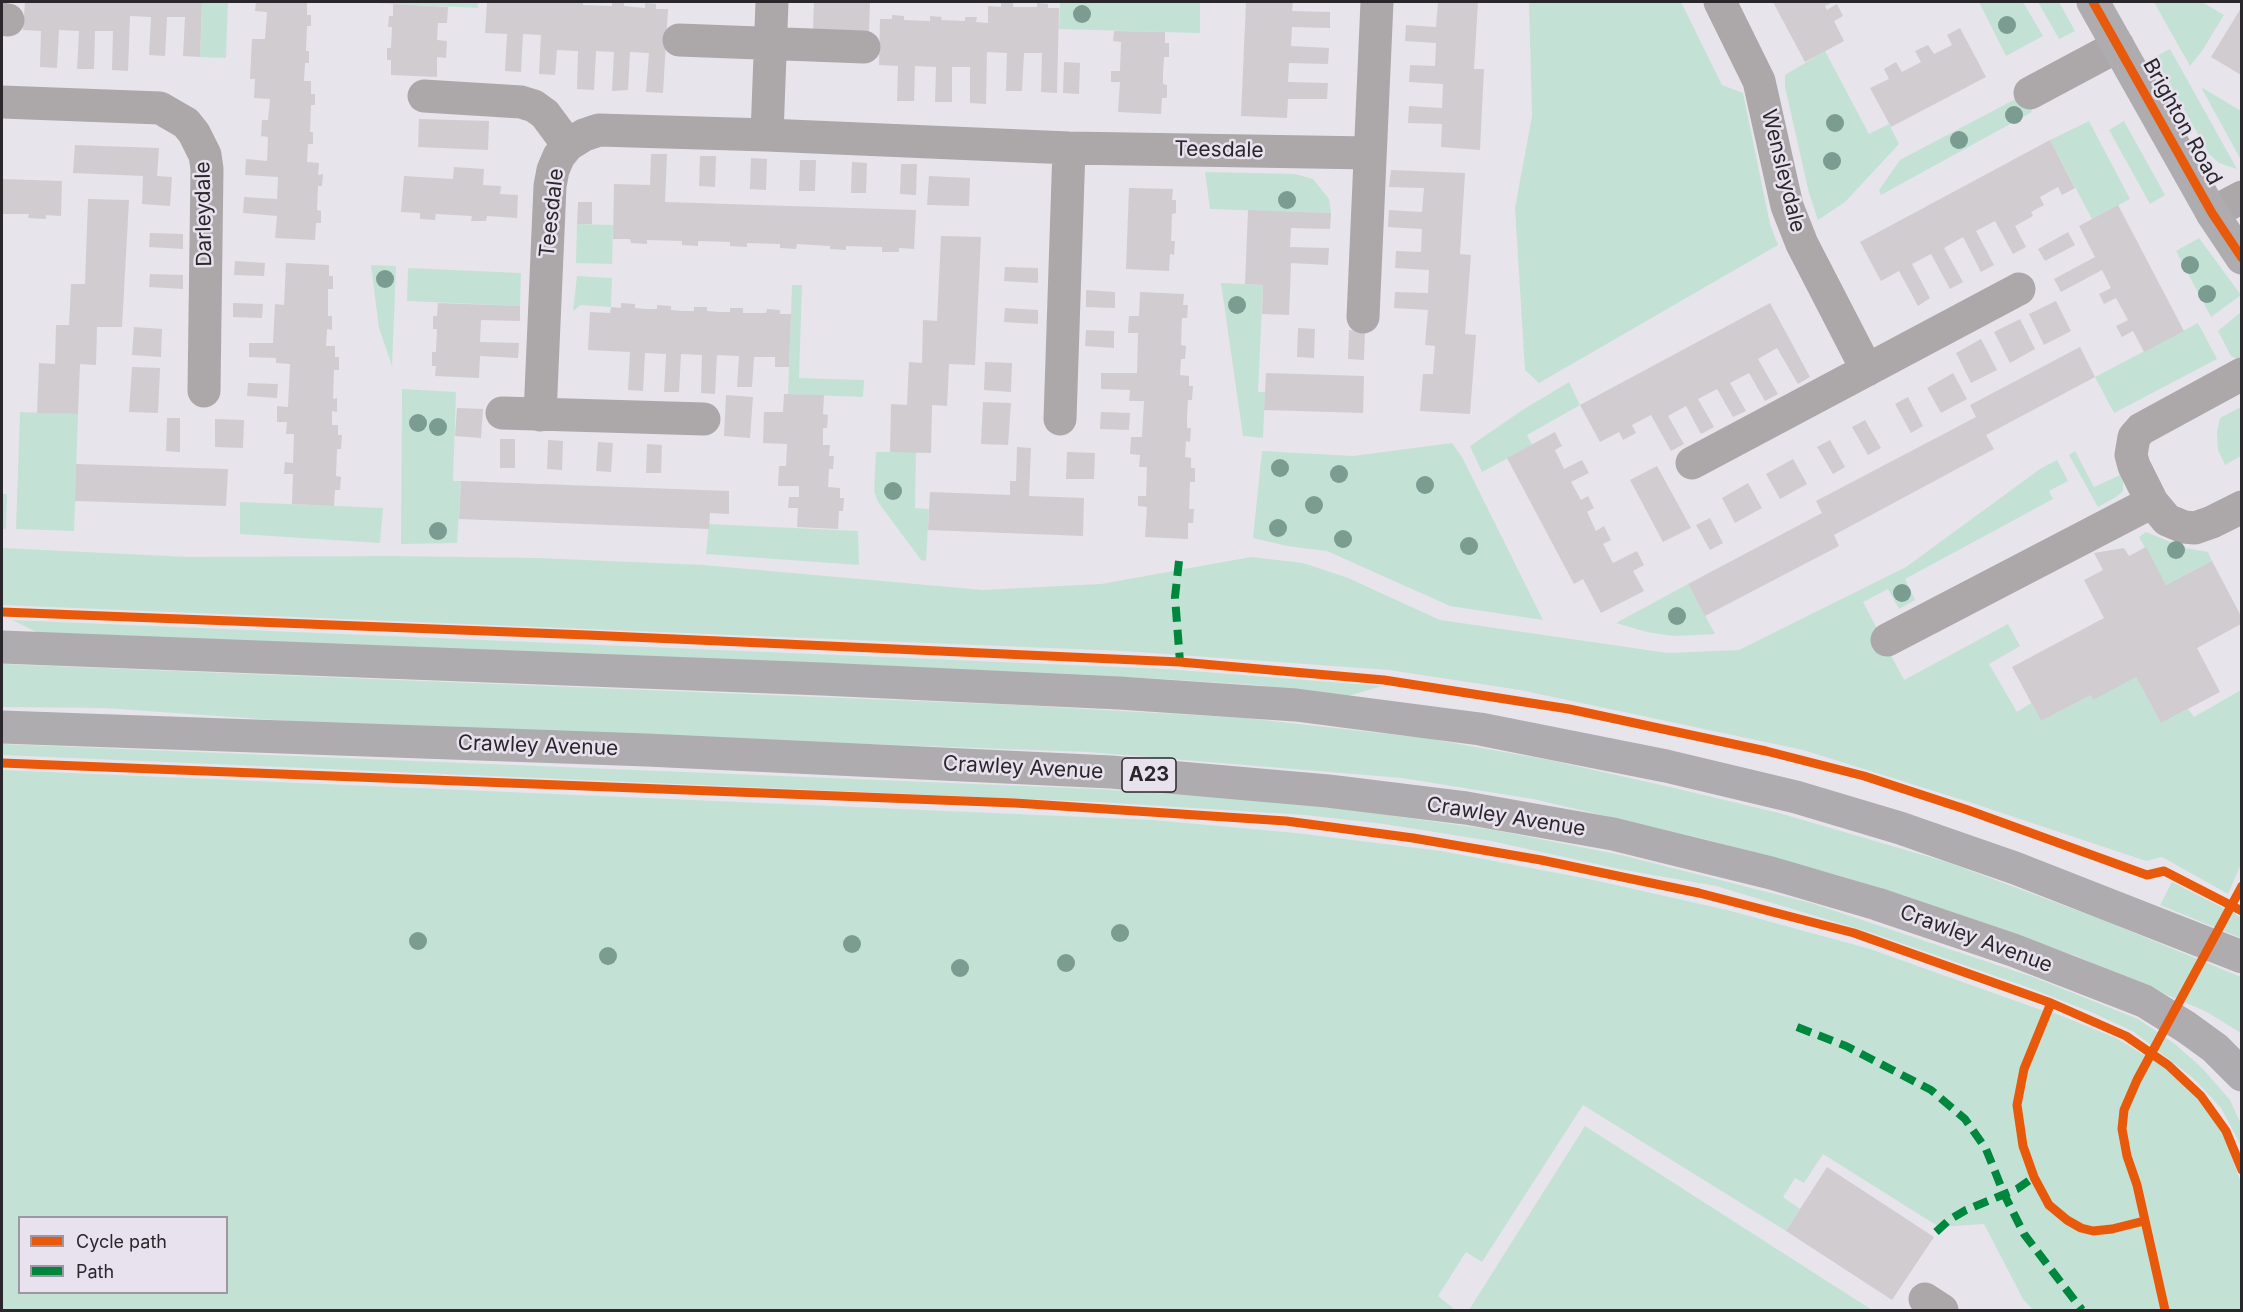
<!DOCTYPE html>
<html>
<head>
<meta charset="utf-8">
<style>
	body { margin:0 }
	#map { position:relative; width:2243px; height:1312px; overflow:hidden; background:#e8e4eb; font-family:Inter,sans-serif }
	canvas { display:block }
	.frame { position:absolute; inset:0; border:3px solid #2a272c; pointer-events:none }
	.legend { position:absolute; left:18px; top:1216px; width:210px; height:78px; box-sizing:border-box; background:#e8e1ee; border:2px solid #9c97a0; margin:0; padding:8px 10px; list-style:none; font-size:18px; color:#2a272c }
	.legend li { display:flex; align-items:center; gap:12px; height:30px }
	.legend b { width:30px; border:2px solid #9c97a0 }
</style>
</head>
<body>
<div id="map">
<canvas width="2243" height="1312"></canvas>
<div class="frame"></div>
<ul class="legend">
<li><b style="height:8px;background:#e8590c"></b>Cycle path</li>
<li><b style="height:8px;background:#00873e"></b>Path</li>
</ul>
</div>
<script>
const ctx = document.querySelector('canvas').getContext('2d');
ctx.lineJoin = 'round';
function paint(path, color) {
  ctx.fillStyle = color;
  ctx.fill(path, 'evenodd');
}
function toPath(rows) {
  const path = new Path2D();
  for (const r of rows) {
    path.moveTo(r[0], r[1]);
    for (let i = 2; i < r.length; i += 2) path.lineTo(r[i], r[i + 1]);
  }
  return path;
}
function trace(path, color, width, dash) {
  ctx.strokeStyle = color;
  ctx.lineWidth = width;
  ctx.lineCap = dash ? 'butt' : 'round';
  ctx.setLineDash(dash || []);
  ctx.stroke(path);
}
function drawText(font, color, halo, rows, align = 'center') {
  ctx.font = font + ' Inter,sans-serif';
  ctx.lineWidth = 5;
  ctx.setLineDash([]);
  ctx.textBaseline = 'middle';
  ctx.strokeStyle = halo;
  ctx.fillStyle = color;
  for (const [text, x, y, turn = 0] of rows) {
    ctx.save();
    ctx.translate(x, y);
    ctx.rotate((+turn || 0) * Math.PI / 180);
    ctx.textAlign = isNaN(turn) ? turn : align;
    if (halo) ctx.strokeText(text, 0, 0);
    ctx.fillText(text, 0, 0);
    ctx.restore();
  }
}
paint(toPath([
	[202,2,228,2,226,58,200,57],
	[359,2,478,2,478,8,393,4],
	[1060,2,1200,2,1200,33,1059,29],
	[1529,2,1681,2,1722,85,1743,93,1770,224,1778,245,1539,383,1525,370,1515,208,1532,116],
	[1979,2,2023,2,2043,36,2006,56],
	[2038,2,2059,2,2075,31,2059,39],
	[2154,2,2202,2,2224,15,2202,51,2190,66],
	[2170,49,2237,169,2219,163,2209,154,2155,57],
	[1825,51,1869,134,1889,124,1899,144,1845,202,1818,220,1809,193,1785,87,1785,75],
	[2201,87,2241,111,2241,160],
	[2023,95,2032,112,1881,195,1879,190,1900,160],
	[2089,121,2130,199,2092,219,2050,140],
	[2124,121,2165,195,2150,204,2109,130],
	[1205,172,1295,174,1313,179,1329,199,1331,213,1210,209],
	[577,224,613,225,612,264,576,263],
	[2199,238,2241,295,2211,317,2176,251],
	[371,265,396,266,392,366,379,328],
	[408,268,521,273,520,306,407,301],
	[577,276,612,278,611,307,581,305,573,311],
	[1221,283,1263,285,1258,392,1265,392,1263,438,1243,436],
	[792,285,802,285,799,378,864,380,863,397,788,394],
	[2241,312,2241,361,2231,356,2218,331],
	[2198,323,2217,359,2114,413,2095,377],
	[1569,382,1580,405,1527,435,1532,445,1482,472,1470,446,1524,409],
	[402,389,456,392,453,481,461,481,457,543,401,544],
	[2241,407,2241,456,2225,465,2218,450,2217,432,2220,418],
	[20,412,78,414,74,531,16,529],
	[1452,443,1462,457,1543,620,1450,606,1327,551,1287,546,1253,538,1262,451,1353,456],
	[2075,451,2094,487,2120,475,2123,479,2123,491,2116,497,2098,507,2069,455],
	[876,452,916,452,915,508,929,509,926,561,921,560,878,502,874,491],
	[2057,460,2068,481,2049,491,2053,499,1905,579,1915,600,1899,609,1888,589,1863,602,1904,680,2008,624,2020,646,1989,664,2017,712,2031,703,2041,721,2091,695,2136,677,2161,723,2188,709,2194,717,2241,690,2241,864,2228,894,2162,857,2146,861,1969,802,1803,750,1520,690,1389,670,1123,651,2,605,2,548,189,557,389,556,538,558,703,565,983,590,1101,584,1251,557,1303,563,1348,578,1440,620,1668,653,1739,650,1906,567,2040,469],
	[2,494,7,494,6,529,2,529],
	[240,502,383,508,380,543,240,534],
	[709,524,858,531,859,565,706,554],
	[2146,532,2185,548,2208,552,2212,561,2166,585,2139,537],
	[1688,584,1715,634,1673,636,1647,632,1616,623],
	[12,620,1166,669,1382,686,1348,696,1257,685,1163,679,728,660,41,634],
	[2,664,1017,705,1245,718,1425,738,1549,760,1670,787,1779,813,1947,862,2103,920,2241,977,2241,1033,2205,1011,2076,956,1956,914,1844,877,1708,840,1533,799,1402,778,1088,752,347,725,104,708,2,707],
	[2,744,1098,789,1309,804,1494,830,1621,855,1811,903,2033,977,2138,1019,2175,1044,2203,1069,2230,1100,2241,1124,2241,1146,2221,1108,2193,1078,2134,1032,2091,1012,2027,987,1872,933,1716,886,1619,869,1491,841,1384,824,1305,815,1098,802,2,755],
	[2,770,1153,820,1296,833,1441,851,1589,879,1727,910,1870,949,2044,1011,2033,1038,2041,1041,2052,1012,2116,1038,2166,1068,2198,1098,2223,1132,2241,1183,2241,1310,2033,1310,2023,1299,1984,1224,1939,1227,1823,1154,1804,1183,1795,1178,1783,1197,1800,1209,1786,1231,1583,1105,1482,1262,1466,1252,1438,1296,1453,1308,1452,1310,2,1310],
	[20,1218,226,1218,226,1292,20,1292],
	[2172,882,2241,917,2241,938,2160,905],
	[1585,1126,1872,1310,1469,1310]
]), '#c3e2d5');
paint(toPath([
	[25,2,202,2,200,57,183,56,185,17,167,17,165,56,149,55,151,17,130,16,128,71,112,70,113,31,95,31,94,69,77,69,79,31,59,30,57,68,40,67,41,31,23,30],
	[256,2,307,2,307,15,311,15,311,26,307,26,306,51,309,51,309,63,305,63,304,81,311,81,311,94,315,94,315,105,311,105,310,132,313,132,313,144,308,144,307,162,319,163,318,175,323,174,322,186,318,186,317,210,321,211,321,223,316,223,315,240,275,238,277,216,243,213,244,197,277,199,278,177,245,175,246,159,267,161,268,137,261,136,262,120,268,120,270,99,254,98,255,79,250,79,252,39,265,39,267,12,255,11],
	[487,2,560,2,572,3,572,2,583,2,583,5,612,6,612,2,624,2,624,6,645,8,645,3,656,4,656,9,668,9,663,93,646,92,649,53,630,52,628,90,612,91,614,52,596,51,594,90,577,89,578,51,557,50,555,75,539,74,541,35,523,34,521,72,505,71,507,34,485,33],
	[814,2,870,3,869,31,813,29],
	[1001,2,1013,3,1013,7,1037,7,1037,3,1048,4,1048,8,1059,8,1057,93,1041,92,1042,53,1024,53,1022,91,1006,91,1007,53,987,52,986,104,970,103,970,67,952,67,952,102,935,102,936,67,915,66,914,101,897,101,898,66,879,65,880,19,892,19,892,15,904,16,904,20,930,21,930,16,942,17,941,20,965,21,965,17,977,17,976,22,988,23,988,6,1001,7],
	[1246,2,1293,2,1292,11,1330,12,1330,28,1292,27,1291,46,1329,48,1328,64,1289,63,1288,82,1328,83,1327,99,1288,99,1287,118,1241,116],
	[1438,2,1478,2,1474,69,1484,69,1480,150,1441,147,1442,124,1408,123,1409,106,1442,108,1443,84,1409,82,1410,65,1435,66,1436,43,1405,41,1406,25,1436,27],
	[1773,2,1833,2,1825,6,1827,10,1837,4,1843,16,1834,21,1844,41,1805,62],
	[393,4,448,7,447,23,438,23,437,40,447,41,446,58,437,57,437,77,391,75,391,60,387,60,387,48,391,48,392,27,388,27,389,16,393,16],
	[2241,8,2241,75,2211,57],
	[1960,28,1986,77,1891,127,1870,88,1889,79,1884,69,1896,62,1902,72,1921,62,1915,51,1928,45,1934,54,1952,45,1947,35],
	[1114,31,1165,32,1165,43,1169,43,1169,57,1164,57,1163,73,1163,84,1167,85,1167,98,1162,98,1161,114,1118,112,1120,82,1111,82,1111,71,1120,71,1121,42,1113,41],
	[1064,62,1080,63,1079,94,1063,93],
	[419,119,489,121,488,150,418,147],
	[2050,140,2075,188,2062,195,2058,187,2040,197,2044,205,2031,212,2033,216,2015,226,2026,247,2013,254,1995,221,1976,231,1994,265,1981,272,1963,237,1944,248,1963,282,1950,289,1931,254,1912,264,1930,298,1918,306,1899,271,1881,281,1860,242],
	[75,145,159,148,157,176,172,177,170,206,142,204,143,176,73,173],
	[651,154,667,154,665,202,916,210,914,249,899,248,899,252,882,252,882,247,846,246,846,250,830,249,830,246,797,244,796,249,780,248,780,244,747,243,747,247,730,246,730,242,698,241,698,246,682,245,682,241,647,240,647,244,631,243,630,239,613,239,614,184,650,185],
	[700,156,716,156,715,187,699,186],
	[751,158,767,159,766,190,750,189],
	[800,160,816,160,815,191,799,191],
	[852,162,867,163,866,193,851,193],
	[901,164,917,164,916,195,900,194],
	[454,167,484,169,483,185,501,186,500,194,518,195,517,218,487,216,486,221,471,221,472,216,436,214,435,220,420,219,420,213,401,212,404,176,453,179],
	[1391,170,1465,173,1460,254,1471,255,1465,334,1476,335,1470,414,1420,411,1423,374,1433,374,1435,346,1425,345,1428,310,1394,308,1395,292,1428,293,1429,270,1395,268,1396,251,1421,252,1422,229,1388,227,1389,210,1422,212,1424,188,1389,187],
	[929,176,970,178,969,206,927,205],
	[2,179,62,181,61,216,46,215,46,219,28,218,29,214,2,214],
	[1129,188,1173,189,1172,200,1176,200,1176,213,1172,214,1171,241,1175,241,1174,255,1170,254,1169,271,1126,269],
	[88,199,129,200,122,327,97,327,96,365,80,364,78,414,37,413,39,363,55,364,56,325,69,325,71,284,85,284],
	[578,202,592,202,592,224,577,224],
	[2118,205,2184,331,2144,352,2133,331,2122,337,2116,326,2128,320,2116,298,2104,304,2099,294,2111,288,2102,270,2061,292,2054,279,2095,257,2079,226],
	[1248,210,1331,213,1330,229,1291,228,1290,247,1329,248,1328,265,1291,263,1289,315,1262,314,1263,285,1245,284],
	[2068,232,2075,245,2045,261,2038,249],
	[150,233,183,234,183,249,149,247],
	[941,236,981,237,975,365,949,364,947,406,932,405,931,453,890,452,891,404,907,405,909,362,922,363,923,320,937,321],
	[235,261,265,263,264,276,234,275],
	[286,263,329,265,329,276,333,276,333,289,328,289,328,316,332,316,332,330,327,329,326,346,335,346,335,357,339,357,339,370,334,370,333,399,337,398,337,412,332,411,332,425,338,425,338,435,342,435,341,449,337,449,336,476,341,477,340,490,335,490,334,506,292,504,293,474,284,474,285,462,293,463,294,434,286,434,287,422,277,422,277,406,288,407,290,364,276,363,276,358,249,357,249,343,273,343,275,304,284,305],
	[1005,267,1038,268,1038,283,1004,281],
	[150,274,183,275,183,289,149,287],
	[1086,290,1115,292,1115,308,1086,307],
	[1140,292,1184,294,1183,305,1188,305,1187,318,1182,318,1181,345,1186,346,1185,359,1181,359,1180,375,1189,376,1189,386,1193,386,1192,400,1188,400,1187,416,1187,428,1191,428,1190,442,1186,441,1185,457,1191,458,1191,468,1195,468,1195,482,1190,482,1189,509,1194,509,1193,523,1188,523,1188,539,1145,537,1147,507,1138,506,1138,496,1146,496,1147,467,1139,467,1140,455,1130,454,1131,437,1142,437,1144,401,1129,401,1130,390,1101,389,1101,373,1137,373,1138,333,1128,333,1129,316,1139,316],
	[2056,301,2071,331,2044,345,2029,314],
	[233,303,263,304,262,318,233,317],
	[438,303,520,306,520,321,481,320,480,342,519,343,518,358,480,356,479,378,435,376,436,366,432,366,432,352,436,352,437,329,433,329,433,316,437,316],
	[621,303,635,304,635,308,647,309,657,309,657,305,671,306,671,310,683,311,694,311,694,307,707,307,707,311,719,312,730,312,730,308,743,308,743,313,766,313,767,309,780,310,780,314,791,314,789,367,775,367,775,357,754,357,752,387,737,387,739,356,717,355,715,394,701,393,702,355,681,354,679,392,664,392,666,354,645,353,643,391,628,390,630,352,588,350,590,312,610,313,611,307,621,308],
	[1770,303,1810,377,1798,384,1777,348,1758,359,1778,394,1765,401,1749,373,1730,383,1746,411,1733,417,1717,389,1698,399,1714,427,1701,434,1686,406,1668,416,1684,444,1671,451,1651,415,1632,425,1636,433,1623,440,1619,432,1600,442,1580,405],
	[1005,308,1038,310,1038,324,1004,322],
	[2020,319,2035,349,2010,363,1994,332],
	[134,327,162,329,161,357,132,355],
	[1298,328,1315,329,1314,358,1297,357],
	[1086,330,1114,331,1114,348,1085,346],
	[1349,330,1365,331,1364,360,1348,359],
	[1981,339,1997,370,1971,383,1956,353],
	[2080,347,2095,377,1986,435,1994,449,1834,535,1839,546,1705,616,1688,584,1822,513,1816,501,1976,417,1970,405],
	[985,362,1012,363,1011,392,984,390],
	[132,367,160,368,158,413,129,412],
	[1266,373,1364,376,1363,413,1264,410],
	[1953,373,1967,399,1941,413,1927,388],
	[248,383,278,384,277,398,247,396],
	[784,394,824,395,823,414,828,415,827,428,823,428,823,445,830,445,829,456,834,456,833,469,829,469,828,487,840,488,840,498,844,498,843,511,839,511,838,529,797,527,798,508,788,508,789,497,799,497,799,486,778,486,779,466,786,466,787,444,763,443,764,412,783,412],
	[726,395,753,397,750,438,724,436],
	[1908,397,1923,426,1911,433,1895,404],
	[983,402,1011,403,1008,445,981,444],
	[457,408,483,409,481,438,455,436],
	[1101,412,1130,413,1129,430,1100,429],
	[167,418,180,418,180,452,166,451],
	[215,419,244,420,243,448,215,447],
	[1865,420,1881,448,1868,455,1852,427],
	[1555,432,1562,446,1555,450,1564,469,1582,460,1589,473,1571,482,1581,500,1588,496,1594,508,1587,512,1596,531,1604,526,1611,540,1603,544,1613,563,1637,551,1644,565,1633,571,1644,591,1601,613,1583,579,1574,584,1507,458],
	[500,439,515,439,515,468,500,468],
	[548,440,563,441,562,470,547,469],
	[1830,440,1845,467,1833,474,1817,447],
	[598,442,613,443,611,472,596,471],
	[647,444,662,445,661,473,646,473],
	[1017,447,1031,448,1029,496,1084,498,1083,536,928,530,930,492,1010,495,1010,481,1016,481],
	[1067,452,1095,453,1094,479,1066,479],
	[1793,459,1807,484,1780,499,1766,474],
	[76,464,228,469,226,506,75,501],
	[1657,466,1691,528,1663,542,1630,480],
	[461,481,729,491,729,514,710,513,709,529,459,519],
	[1748,483,1762,508,1735,523,1722,498],
	[1710,518,1723,543,1710,550,1696,525],
	[2146,547,2166,585,2212,561,2241,616,2241,624,2197,648,2220,692,2161,723,2136,677,2093,700,2091,695,2041,721,2012,667,2104,618,2084,580,2103,570,2094,553,2124,548,2129,556],
	[1827,1167,1934,1237,1892,1300,1786,1231]
]), '#d0ccd0');
trace(toPath([
	[772,2,767,135,1069,148,1370,153],
	[1720,2,1759,81,1787,206,1802,244,1867,370],
	[2,19,8,20],
	[679,40,864,47],
	[2030,93,2118,46],
	[424,96,521,102,534,106,545,114,568,145],
	[2,102,160,108,186,123,194,133,205,155,207,169,204,391],
	[2212,213,2242,197],
	[1363,317,1377,2],
	[502,413,704,419],
	[540,415,550,186,553,170,559,156,568,145,584,135,599,130,767,135],
	[1060,419,1069,148],
	[1692,463,2019,289],
	[2152,502,2167,520,2184,527,2195,528,2212,522,2242,507],
	[1887,640,2152,502,2134,466,2131,455,2134,437,2141,429,2242,374],
	[1925,1299,1942,1310]
]), '#aca8aa', 33);
trace(toPath([
	[2093,2,2212,213,2242,258],
	[2,647,822,679,1119,693,1296,705,1480,729,1666,766,1796,797,1900,828,2015,868,2242,957],
	[2,727,647,750,1111,772,1328,791,1466,808,1613,834,1771,873,1877,904,2013,950,2144,1001,2186,1027,2215,1048,2242,1075]
]), '#aeacae', 33);
trace(toPath([
	[1179,561,1175,597,1180,662],
	[1797,1027,1846,1046,1931,1090,1965,1119,1986,1149,2004,1194,2024,1234,2082,1310],
	[1936,1232,1949,1220,1966,1210,2017,1189,2034,1177]
]), '#00873e', 8, [15, 8]);
trace(toPath([
	[2093,2,2212,213,2242,258],
	[2,612,587,635,1180,662,1384,680,1569,709,1766,751,1864,776,1965,809,2147,875,2164,871,2242,911],
	[2,763,1015,803,1286,821,1413,838,1541,860,1699,893,1854,933,2051,1003,2126,1036,2168,1065,2201,1096,2226,1131,2242,1170],
	[2051,1003,2024,1069,2017,1105,2023,1146,2034,1177,2049,1205,2067,1220,2081,1228,2093,1231,2112,1229,2144,1221],
	[2165,1310,2137,1185,2127,1156,2122,1129,2124,1110,2137,1080,2242,886]
]), '#e8590c', 9);
ctx.fillStyle = '#7a9c91';
for (const [x, y] of [
	[1082,14],
	[2007,25],
	[2014,115],
	[1835,123],
	[1959,140],
	[1832,161],
	[1287,200],
	[2190,265],
	[385,279],
	[2207,294],
	[1237,305],
	[418,423],
	[438,427],
	[1280,468],
	[1339,474],
	[1425,485],
	[893,491],
	[1314,505],
	[1278,528],
	[438,531],
	[1343,539],
	[1469,546],
	[2176,550],
	[1902,593],
	[1677,616],
	[1120,933],
	[418,941],
	[852,944],
	[608,956],
	[1066,963],
	[960,968]
]) {
  ctx.beginPath();
  ctx.arc(x, y, 9, 0, 2 * Math.PI);
  ctx.fill();
}
for (const [x, y, w] of [
	[1149,775,54]
]) {
  const box = new Path2D();
  box.roundRect(x - w / 2, y - 17, w, 34, 4.5);
  ctx.fillStyle = '#e8e1ee';
  ctx.fill(box);
  trace(box, '#2a272c', 1.5);
}
drawText('bold 20px', '#2a272c', null, [
	["A23",1149,775]
]);
drawText('21px', '#2a272c', '#e8e1ee', [
	["Brighton Road",2182,122,61],
	["Teesdale",1219,150,1],
	["Wensleydale",1783,171,76],
	["Teesdale",552,213,-84],
	["Darleydale",204,214,-91],
	["Crawley Avenue",538,746,2],
	["Crawley Avenue",1023,768,3],
	["Crawley Avenue",1506,817,9],
	["Crawley Avenue",1976,939,20]
]);
</script>
</body>
</html>
